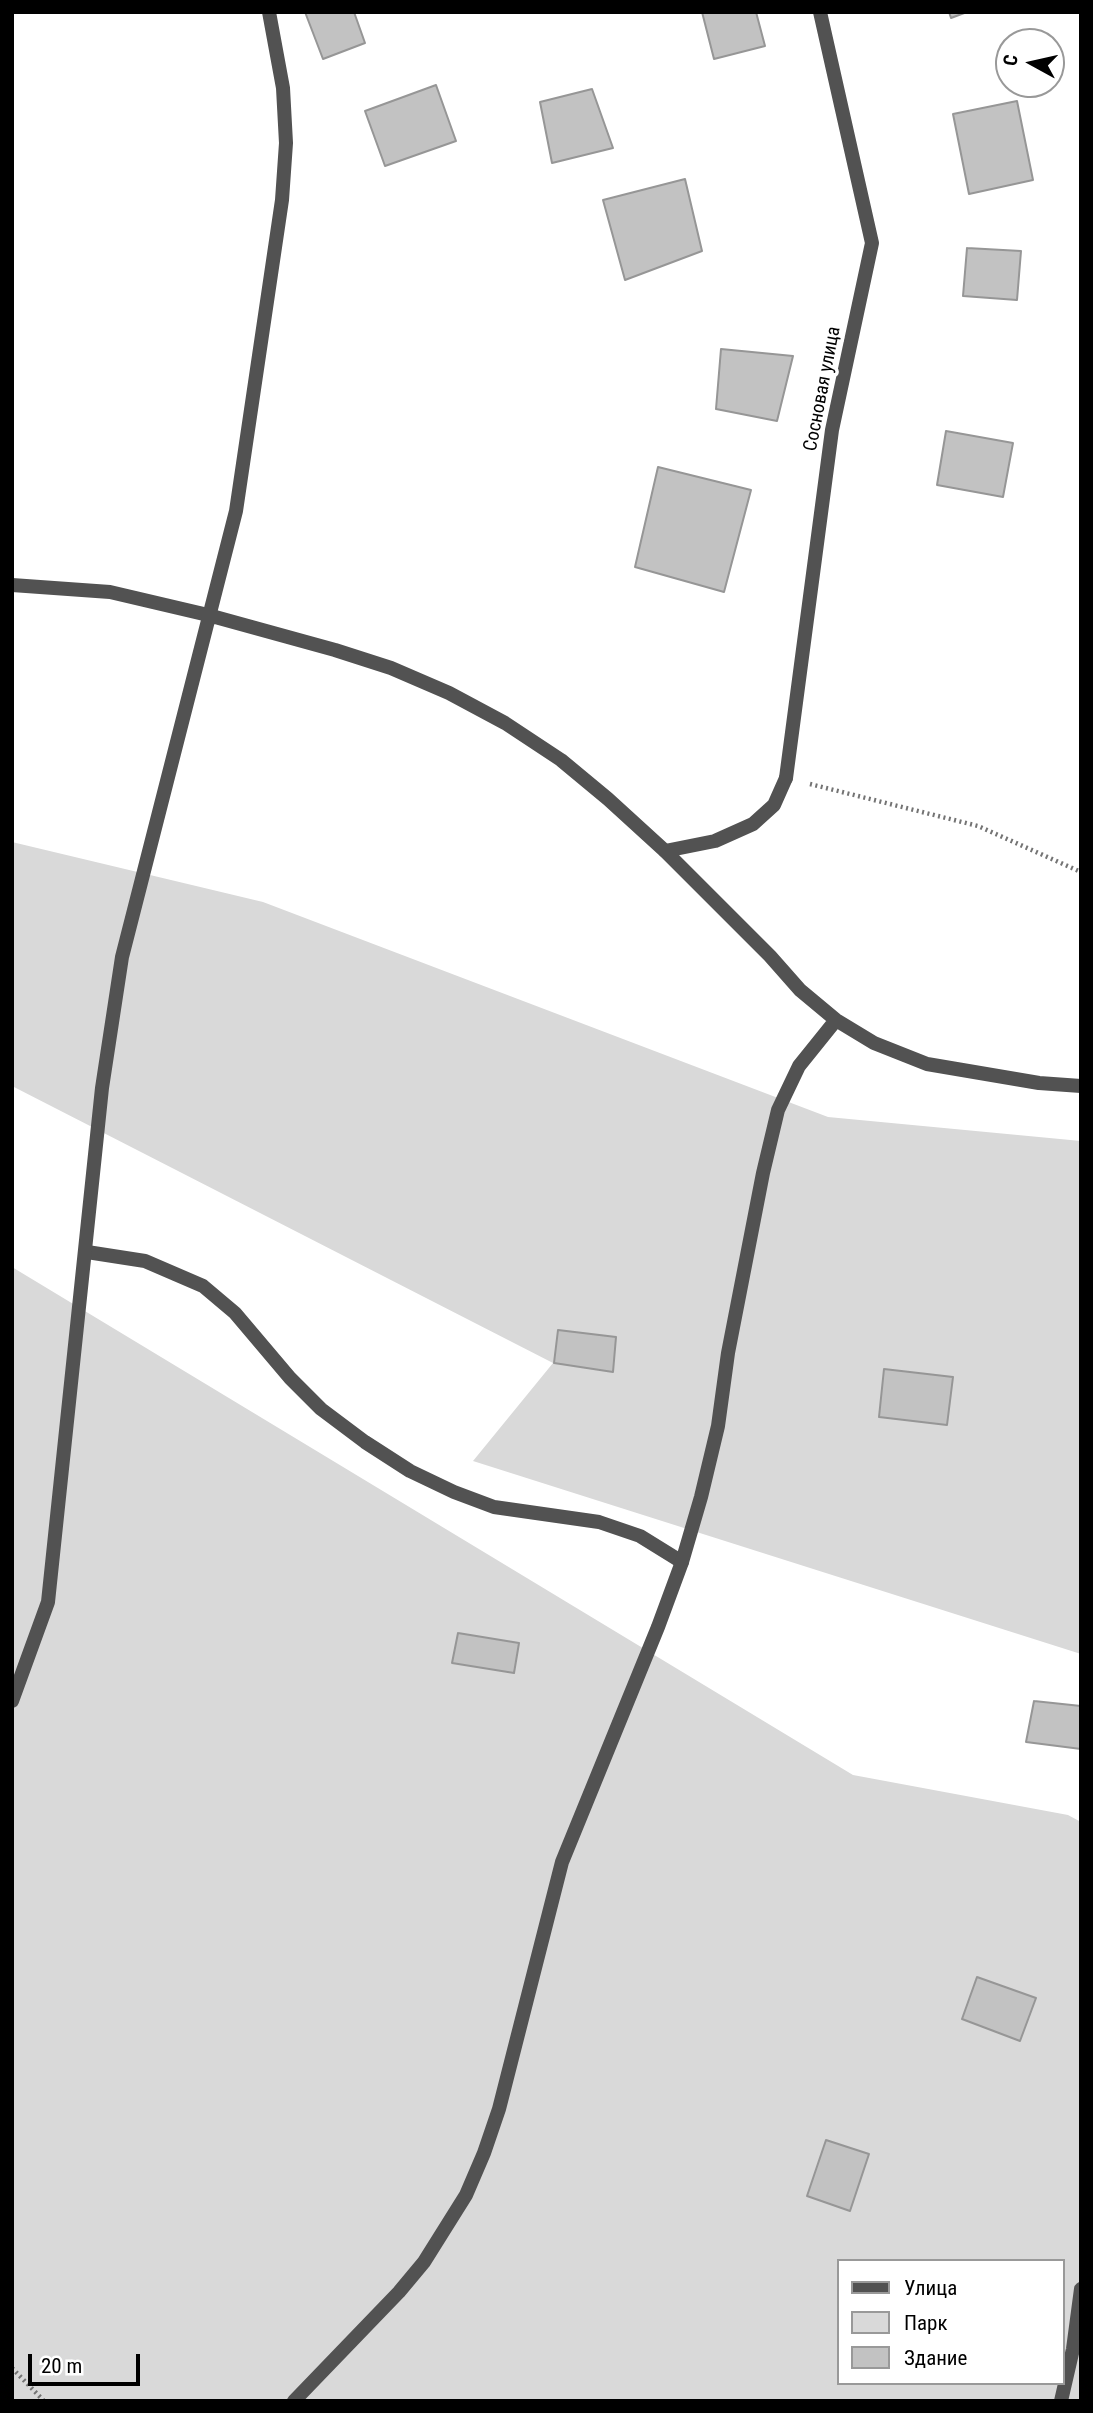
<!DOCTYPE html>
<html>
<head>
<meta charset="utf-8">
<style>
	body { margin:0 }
	#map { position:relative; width:1093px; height:2413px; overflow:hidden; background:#fff; font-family:"Roboto Condensed",sans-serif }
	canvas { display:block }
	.frame { position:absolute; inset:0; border:14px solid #000; pointer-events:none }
	.legend { position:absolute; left:837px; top:2259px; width:228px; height:126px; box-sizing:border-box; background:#fff; border:2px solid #999; margin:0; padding:9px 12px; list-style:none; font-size:21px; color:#000 }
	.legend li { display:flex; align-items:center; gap:14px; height:35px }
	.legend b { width:35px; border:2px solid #999 }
	.north { position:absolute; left:995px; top:28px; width:70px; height:70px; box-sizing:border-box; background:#fff; border:2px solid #999; border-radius:50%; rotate:278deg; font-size:19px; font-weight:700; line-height:28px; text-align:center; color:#000 }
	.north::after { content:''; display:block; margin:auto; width:24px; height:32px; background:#000; clip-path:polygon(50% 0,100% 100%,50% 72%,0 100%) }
	.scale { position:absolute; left:28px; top:2354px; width:112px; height:32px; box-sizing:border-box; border:4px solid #000; border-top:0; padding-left:9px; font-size:21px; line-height:24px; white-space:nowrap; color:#000; -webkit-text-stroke:5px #fff; paint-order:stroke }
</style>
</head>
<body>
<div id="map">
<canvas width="1093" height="2413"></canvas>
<div class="frame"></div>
<ul class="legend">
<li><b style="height:9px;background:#525252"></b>Улица</li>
<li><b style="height:19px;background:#d9d9d9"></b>Парк</li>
<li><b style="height:19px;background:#c2c2c2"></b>Здание</li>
</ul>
<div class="north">С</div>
<div class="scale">20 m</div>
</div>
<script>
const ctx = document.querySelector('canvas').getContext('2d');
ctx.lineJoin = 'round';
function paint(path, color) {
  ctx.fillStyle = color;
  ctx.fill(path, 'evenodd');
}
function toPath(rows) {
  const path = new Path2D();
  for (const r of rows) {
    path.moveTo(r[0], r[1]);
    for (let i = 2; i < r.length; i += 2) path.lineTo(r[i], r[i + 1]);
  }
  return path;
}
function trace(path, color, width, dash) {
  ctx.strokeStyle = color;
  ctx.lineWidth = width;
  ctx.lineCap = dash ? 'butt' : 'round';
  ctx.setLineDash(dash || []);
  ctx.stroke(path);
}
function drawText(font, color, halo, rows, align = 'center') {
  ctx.font = font + ' "Roboto Condensed",sans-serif';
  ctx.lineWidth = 7;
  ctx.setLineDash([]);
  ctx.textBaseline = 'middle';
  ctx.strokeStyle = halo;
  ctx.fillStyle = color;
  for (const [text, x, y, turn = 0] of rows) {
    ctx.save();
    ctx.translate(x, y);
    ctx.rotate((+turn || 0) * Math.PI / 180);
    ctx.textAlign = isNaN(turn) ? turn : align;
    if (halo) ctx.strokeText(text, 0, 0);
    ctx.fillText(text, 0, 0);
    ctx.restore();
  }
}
paint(toPath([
	[12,842,263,902,828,1117,1081,1141,1081,1654,473,1461,553,1363,12,1086],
	[12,1267,853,1775,1068,1815,1081,1822,1081,2401,12,2401],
	[839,2261,1063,2261,1063,2383,839,2383]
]), '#d9d9d9');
const building = toPath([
	[305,12,354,12,365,43,323,59,305,12],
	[702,12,756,12,765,46,714,59,702,12],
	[949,12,967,12,951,18,949,12],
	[436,85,456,141,385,166,365,111,436,85],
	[592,89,613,148,552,163,540,102,592,89],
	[1017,101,1033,180,969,194,953,114,1017,101],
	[685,179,702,251,625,280,603,200,685,179],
	[967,248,1021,251,1017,300,963,296,967,248],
	[721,349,793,356,777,421,716,409,721,349],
	[946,431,1013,443,1003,497,937,485,946,431],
	[658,467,751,490,724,592,635,567,658,467],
	[558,1330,616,1337,613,1372,554,1363,558,1330],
	[884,1369,953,1377,947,1425,879,1417,884,1369],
	[458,1633,519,1643,514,1673,452,1663,458,1633],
	[1034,1701,1081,1706,1081,1749,1026,1742,1034,1701],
	[977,1977,1036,1998,1020,2041,962,2019,977,1977],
	[826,2140,869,2154,850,2211,807,2196,826,2140]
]);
paint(building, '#c2c2c2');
trace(building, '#969696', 2);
trace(toPath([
	[810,784,978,826,1081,872],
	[12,2368,44,2401]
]), '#747474', 4.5, [2, 3.5]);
trace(toPath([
	[665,851,715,841,753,824,774,805,786,778],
	[87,1252,145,1261,203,1286,235,1313,290,1378,321,1409,365,1442,410,1471,454,1492,494,1507,599,1522,640,1536,682,1562]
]), '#525252', 14);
trace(toPath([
	[12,585,110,592,208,615,335,650,391,668,449,693,505,723,561,760,608,799,665,851,770,956,800,990,836,1020,874,1043,927,1064,1039,1083,1081,1086],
	[786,778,832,430,872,243,820,12],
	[12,1701,48,1602,102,1088,122,957,236,511,282,200,286,143,283,88,269,12],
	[294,2401,399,2292,424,2262,466,2195,484,2153,499,2109,562,1862,658,1627,682,1562,701,1497,718,1426,728,1353,763,1173,778,1110,799,1066,836,1020],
	[1061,2401,1073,2349,1081,2289]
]), '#525252', 14);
drawText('19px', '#000', '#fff', [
	["Сосновая улица",823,389,-79]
]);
</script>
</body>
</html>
